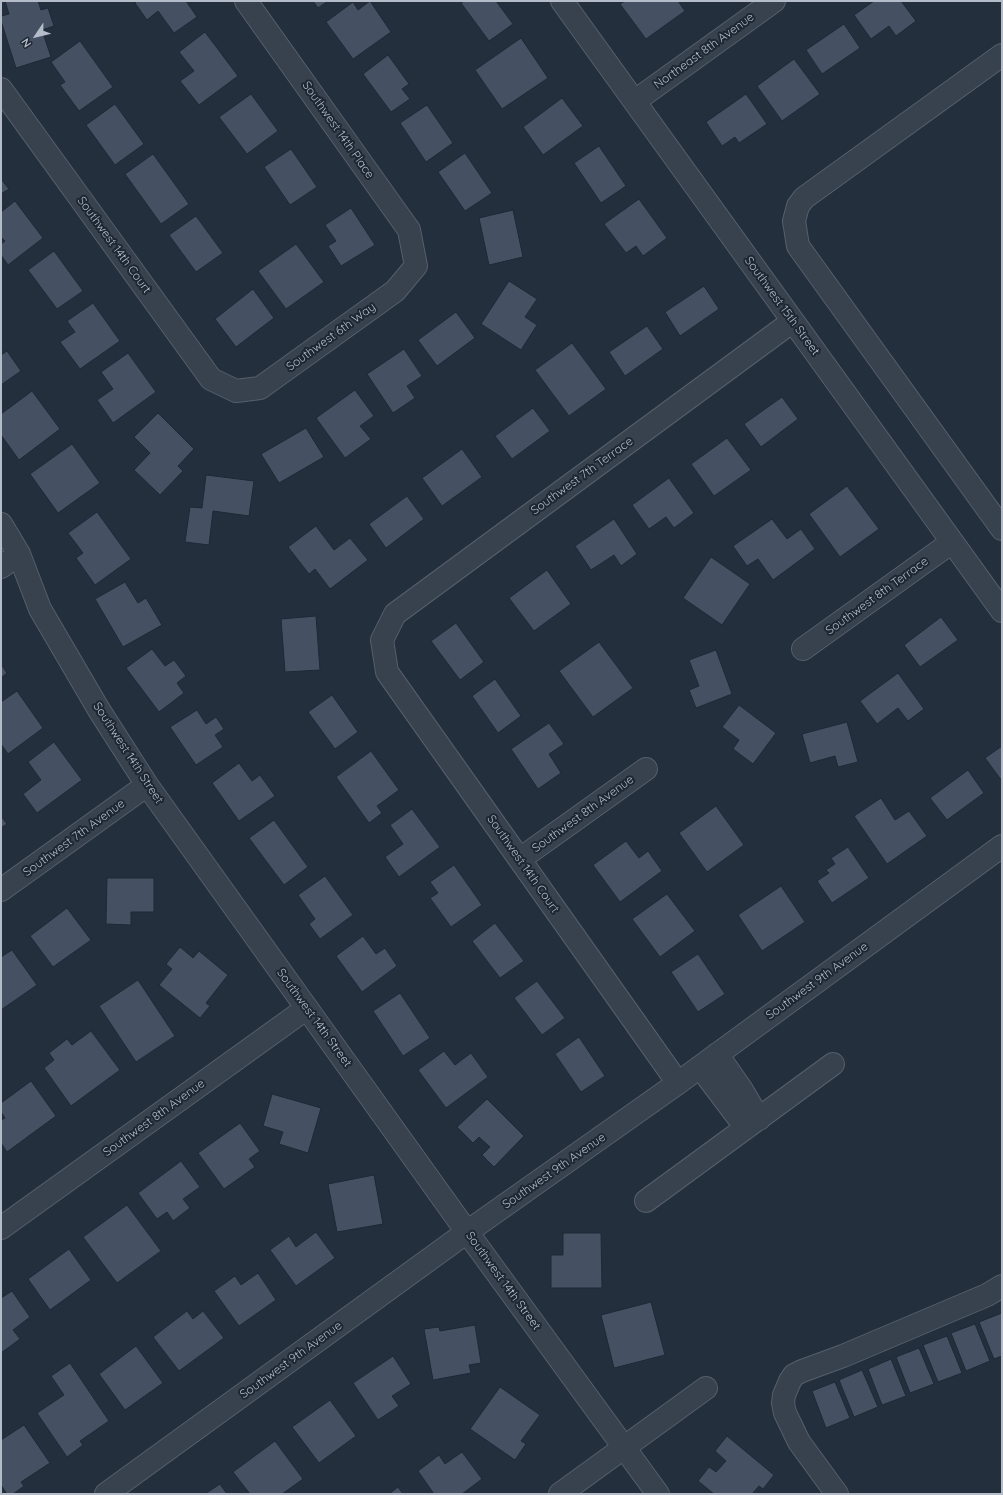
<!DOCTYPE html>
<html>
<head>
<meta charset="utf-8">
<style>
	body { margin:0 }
	#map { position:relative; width:1003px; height:1495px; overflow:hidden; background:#242f3e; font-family:Quicksand,sans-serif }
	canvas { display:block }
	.frame { position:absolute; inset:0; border:2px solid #b4bcc9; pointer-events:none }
	.north { position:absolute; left:16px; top:16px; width:40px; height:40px; -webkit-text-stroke:3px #1d2633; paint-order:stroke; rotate:235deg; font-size:11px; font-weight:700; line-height:16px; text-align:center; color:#b4bcc9 }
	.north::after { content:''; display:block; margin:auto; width:14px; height:18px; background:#b4bcc9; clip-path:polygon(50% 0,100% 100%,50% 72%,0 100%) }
</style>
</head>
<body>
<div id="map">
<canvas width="1003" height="1495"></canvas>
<div class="frame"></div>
<div class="north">N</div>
</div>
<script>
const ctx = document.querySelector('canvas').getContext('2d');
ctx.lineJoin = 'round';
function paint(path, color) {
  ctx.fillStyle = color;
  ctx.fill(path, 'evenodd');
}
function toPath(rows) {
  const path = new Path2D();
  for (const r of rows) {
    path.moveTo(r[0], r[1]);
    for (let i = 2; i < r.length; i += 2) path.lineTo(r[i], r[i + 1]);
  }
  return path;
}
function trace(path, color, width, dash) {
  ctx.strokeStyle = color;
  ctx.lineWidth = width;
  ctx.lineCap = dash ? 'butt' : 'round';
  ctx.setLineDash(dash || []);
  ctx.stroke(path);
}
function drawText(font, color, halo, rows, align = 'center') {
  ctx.font = font + ' Quicksand,sans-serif';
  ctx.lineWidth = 4;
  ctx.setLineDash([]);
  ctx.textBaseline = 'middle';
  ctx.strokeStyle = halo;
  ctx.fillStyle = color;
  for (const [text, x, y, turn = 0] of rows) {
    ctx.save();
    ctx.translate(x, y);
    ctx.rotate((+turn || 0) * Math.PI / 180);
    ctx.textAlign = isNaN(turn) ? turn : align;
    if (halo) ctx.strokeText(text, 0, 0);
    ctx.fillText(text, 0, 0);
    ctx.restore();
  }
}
const building = toPath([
	[5,1,38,1,41,10,48,8,54,26,42,30,51,57,16,68,1,21,1,16,9,14,5,1],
	[137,1,186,1,197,17,174,33,158,11,147,20,135,3,137,1],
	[313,1,328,1,318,8,313,1],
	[370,1,391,32,353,59,326,22,353,2,358,10,370,1],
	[464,1,496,1,513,24,489,41,461,3,464,1],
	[625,1,678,1,685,11,646,39,620,4,625,1],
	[874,1,901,1,916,21,896,36,889,26,871,39,854,15,874,1],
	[844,24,860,48,822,74,806,50,844,24],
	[205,32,238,76,199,105,180,81,194,71,179,52,205,32],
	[521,38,548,78,502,109,475,70,521,38],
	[80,41,113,87,79,111,60,85,65,82,51,62,80,41],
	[388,55,409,84,402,89,410,99,391,112,363,74,388,55],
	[794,59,820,94,782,121,757,86,794,59],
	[251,94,278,131,247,154,219,117,251,94],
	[746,94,767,124,739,143,735,137,722,146,706,122,746,94],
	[562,98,583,126,543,155,523,127,562,98],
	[115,104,144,144,115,165,86,125,115,104],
	[427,105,453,143,426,162,400,123,427,105],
	[599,146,626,186,601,203,574,163,599,146],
	[291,149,317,187,290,205,264,167,291,149],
	[465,153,492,193,465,211,438,172,465,153],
	[153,154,189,204,161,224,125,174,153,154],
	[1,179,9,189,1,194,1,179],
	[639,199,667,238,643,256,636,246,626,253,604,224,639,199],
	[15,201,43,238,8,265,1,255,1,244,5,241,1,237,1,212,15,201],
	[351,208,375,245,341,266,328,246,336,241,325,225,351,208],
	[513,210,523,257,489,265,479,218,513,210],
	[196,216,223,253,196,272,169,235,196,216],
	[296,244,324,282,286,309,258,271,296,244],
	[54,251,83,291,57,309,28,270,54,251],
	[509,281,537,299,525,317,537,325,521,350,481,324,509,281],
	[704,286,719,309,680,336,665,312,704,286],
	[253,289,274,318,236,347,215,319,253,289],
	[93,303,120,341,80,369,60,342,75,332,67,321,93,303],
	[456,312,475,338,437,366,418,340,456,312],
	[647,326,663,349,625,376,609,352,647,326],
	[572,343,606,389,569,416,535,370,572,343],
	[404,349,422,376,407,386,415,398,393,413,367,374,404,349],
	[7,351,21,371,1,385,1,355,7,351],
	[128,353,156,392,113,423,97,400,113,389,101,372,128,353],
	[355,390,374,416,360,426,371,439,345,458,316,418,355,390],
	[32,391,60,429,19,460,1,435,1,414,32,391],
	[782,397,798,419,761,447,744,424,782,397],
	[533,408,550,431,512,459,495,436,533,408],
	[158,413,194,449,178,466,183,471,160,495,134,470,150,453,134,437,158,413],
	[306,428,324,457,279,483,261,454,306,428],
	[727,438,751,470,714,496,691,464,727,438],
	[72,444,100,483,58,513,30,474,72,444],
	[462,449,482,477,442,506,422,478,462,449],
	[206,475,254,481,249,516,213,511,209,545,185,542,190,507,202,508,206,475],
	[669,478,694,513,674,528,666,517,649,529,632,505,669,478],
	[847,486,879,529,840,557,809,514,847,486],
	[407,496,424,519,386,548,369,524,407,496],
	[97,512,131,559,95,585,76,558,83,553,68,533,97,512],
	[614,519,637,554,621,566,614,555,591,570,575,546,614,519],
	[772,519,787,539,801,529,815,549,773,580,758,559,747,566,733,546,772,519],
	[316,526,334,550,350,538,368,560,330,589,315,569,309,574,288,547,316,526],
	[711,557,750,584,722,625,683,598,711,557],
	[547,570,571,604,534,631,509,598,547,570],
	[125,582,138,603,146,598,162,625,123,647,95,599,125,582],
	[316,616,320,670,285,672,281,619,316,616],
	[941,617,958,640,920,667,904,645,941,617],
	[456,623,484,662,460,680,431,641,456,623],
	[599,642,633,688,593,717,559,671,599,642],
	[152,649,165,666,174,660,186,676,177,683,184,693,159,712,126,668,152,649],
	[716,650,732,694,696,708,689,690,699,686,689,660,716,650],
	[1,664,7,673,1,678,1,664],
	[898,673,924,709,908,721,898,708,877,724,860,701,898,673],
	[495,679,521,716,498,733,472,696,495,679],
	[17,691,43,728,8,754,1,744,1,702,17,691],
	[332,695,358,732,335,749,308,712,332,695],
	[739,705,776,733,753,764,733,749,739,740,722,727,739,705],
	[197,710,206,724,216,717,224,729,215,735,223,747,196,765,170,727,197,710],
	[847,722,858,762,838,767,835,756,810,763,802,734,847,722],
	[549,723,564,744,549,754,561,773,538,789,511,749,549,723],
	[54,742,82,780,37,813,23,794,41,780,28,762,54,742],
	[1002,746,1002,781,985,758,1002,746],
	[371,751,399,790,377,806,382,813,369,823,336,777,371,751],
	[239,763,252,781,260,775,275,796,239,821,212,783,239,763],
	[968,770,984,793,947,820,930,798,968,770],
	[881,798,895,820,909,811,927,836,887,864,854,816,881,798],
	[716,806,744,845,707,872,679,833,716,806],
	[412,809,440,847,399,877,385,857,403,844,390,825,412,809],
	[1,816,7,824,1,828,1,816],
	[274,820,308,867,284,885,249,838,274,820],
	[626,841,639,858,648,851,662,871,620,902,593,865,626,841],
	[848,847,869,878,832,903,817,881,829,873,826,870,835,864,831,858,848,847],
	[454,865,482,905,451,927,430,898,438,893,430,882,454,865],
	[325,876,353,915,320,939,309,924,315,919,298,895,325,876],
	[107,878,154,878,154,912,131,912,131,925,106,924,107,878],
	[781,886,805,922,762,951,738,915,781,886],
	[667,894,695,931,660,957,632,919,667,894],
	[67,908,91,940,53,967,30,936,67,908],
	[495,923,524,961,500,978,472,941,495,923],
	[363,936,376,954,385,948,397,966,362,992,336,956,363,936],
	[180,947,193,958,199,951,228,975,206,1003,210,1006,200,1018,159,985,172,969,166,964,180,947],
	[12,950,37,985,1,1010,1,957,12,950],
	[698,954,725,994,698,1012,671,972,698,954],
	[138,980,175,1036,136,1062,99,1006,138,980],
	[537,981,565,1018,542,1035,514,998,537,981],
	[400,993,430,1038,403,1056,373,1011,400,993],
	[91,1031,120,1070,71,1106,44,1068,54,1060,49,1053,67,1039,72,1045,91,1031],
	[579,1037,605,1076,581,1092,555,1054,579,1037],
	[444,1051,455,1065,471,1053,488,1077,446,1108,418,1070,444,1051],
	[31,1081,56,1116,7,1152,1,1143,1,1120,5,1118,1,1112,1,1103,31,1081],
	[272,1094,321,1108,308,1153,279,1144,283,1132,263,1126,272,1094],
	[487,1099,524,1136,494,1167,482,1155,490,1147,479,1137,473,1143,457,1127,487,1099],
	[240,1123,260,1151,249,1159,255,1167,224,1189,198,1153,240,1123],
	[181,1161,200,1187,183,1199,190,1208,173,1221,167,1212,157,1219,138,1193,181,1161],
	[374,1175,383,1224,337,1232,328,1184,374,1175],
	[127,1205,161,1251,117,1283,83,1237,127,1205],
	[316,1232,335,1258,296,1286,270,1250,289,1236,296,1247,316,1232],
	[563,1233,601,1233,602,1288,551,1288,551,1255,563,1255,563,1233],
	[69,1249,91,1280,50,1310,28,1279,69,1249],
	[258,1273,276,1300,239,1326,214,1291,235,1276,241,1285,258,1273],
	[12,1291,30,1317,13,1330,20,1339,1,1353,1,1298,12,1291],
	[651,1302,665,1355,614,1368,601,1315,651,1302],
	[187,1311,193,1319,203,1311,224,1338,179,1371,153,1337,187,1311],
	[1002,1313,1002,1356,994,1359,979,1322,1002,1313],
	[975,1324,990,1361,966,1371,951,1333,975,1324],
	[475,1325,481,1363,469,1365,471,1373,433,1380,424,1329,439,1327,440,1331,475,1325],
	[947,1336,962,1373,938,1382,923,1345,947,1336],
	[136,1346,163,1383,125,1410,99,1374,136,1346],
	[919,1348,934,1384,910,1393,896,1357,919,1348],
	[393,1356,411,1384,392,1396,399,1406,378,1420,353,1383,393,1356],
	[891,1359,906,1396,882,1405,868,1369,891,1359],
	[70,1363,109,1421,80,1441,83,1445,67,1457,37,1413,64,1395,51,1376,70,1363],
	[862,1370,878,1407,854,1417,839,1380,862,1370],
	[835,1382,850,1418,826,1428,812,1391,835,1382],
	[500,1387,540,1415,521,1441,526,1444,515,1460,470,1429,500,1387],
	[330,1400,356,1436,319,1463,292,1427,330,1400],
	[24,1425,50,1463,21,1482,24,1486,13,1494,7,1494,1,1485,1,1440,24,1425],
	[727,1436,774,1475,763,1489,759,1486,752,1494,714,1494,698,1481,709,1467,716,1472,726,1461,715,1451,727,1436],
	[275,1441,303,1479,282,1494,250,1494,233,1472,275,1441],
	[462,1452,482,1479,462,1494,434,1494,418,1471,439,1455,445,1464,462,1452],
	[220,1484,227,1494,205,1494,220,1484],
	[398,1487,403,1494,389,1494,398,1487]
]);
paint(building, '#455162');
trace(building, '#1f2835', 1);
const minor = toPath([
	[562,1,1002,611],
	[1002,55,804,198,798,206,794,221,798,246,1002,529],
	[1,89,211,379,236,391,260,388,395,291,416,266,409,230,246,1],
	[635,101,774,1],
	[1,524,19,554,40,609,99,710,147,785,467,1232,658,1494],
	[1,567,19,554],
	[803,649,952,542],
	[520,859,646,769],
	[1,890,147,785],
	[717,1054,742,1090,759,1119],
	[700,1067,746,1128],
	[678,1083,387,672,382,640,395,614,793,321],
	[646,1201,833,1064],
	[1,1228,307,1008],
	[106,1494,467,1232,678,1083,1002,846],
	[560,1494,706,1388],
	[837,1494,799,1442,785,1413,783,1403,784,1395,790,1381,794,1375,802,1371,843,1356,987,1295,1002,1286]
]);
trace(minor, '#565f6c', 24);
trace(minor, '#38414e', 22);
drawText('12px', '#b4bcc9', '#1d2633', [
	["Northeast 8th Avenue",704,51,-36],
	["Southwest 14th Place",338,130,55],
	["Southwest 14th Court",114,245,54],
	["Southwest 15th Street",782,306,54],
	["Southwest 6th Way",331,337,-36],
	["Southwest 7th Terrace",582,476,-36],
	["Southwest 8th Terrace",877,596,-36],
	["Southwest 14th Street",128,753,57],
	["Southwest 8th Avenue",583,814,-36],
	["Southwest 7th Avenue",74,838,-36],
	["Southwest 14th Court",523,864,55],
	["Southwest 9th Avenue",817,981,-36],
	["Southwest 14th Street",314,1018,54],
	["Southwest 8th Avenue",154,1118,-36],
	["Southwest 9th Avenue",554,1171,-35],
	["Southwest 14th Street",503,1281,54],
	["Southwest 9th Avenue",291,1360,-36]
]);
</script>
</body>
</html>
